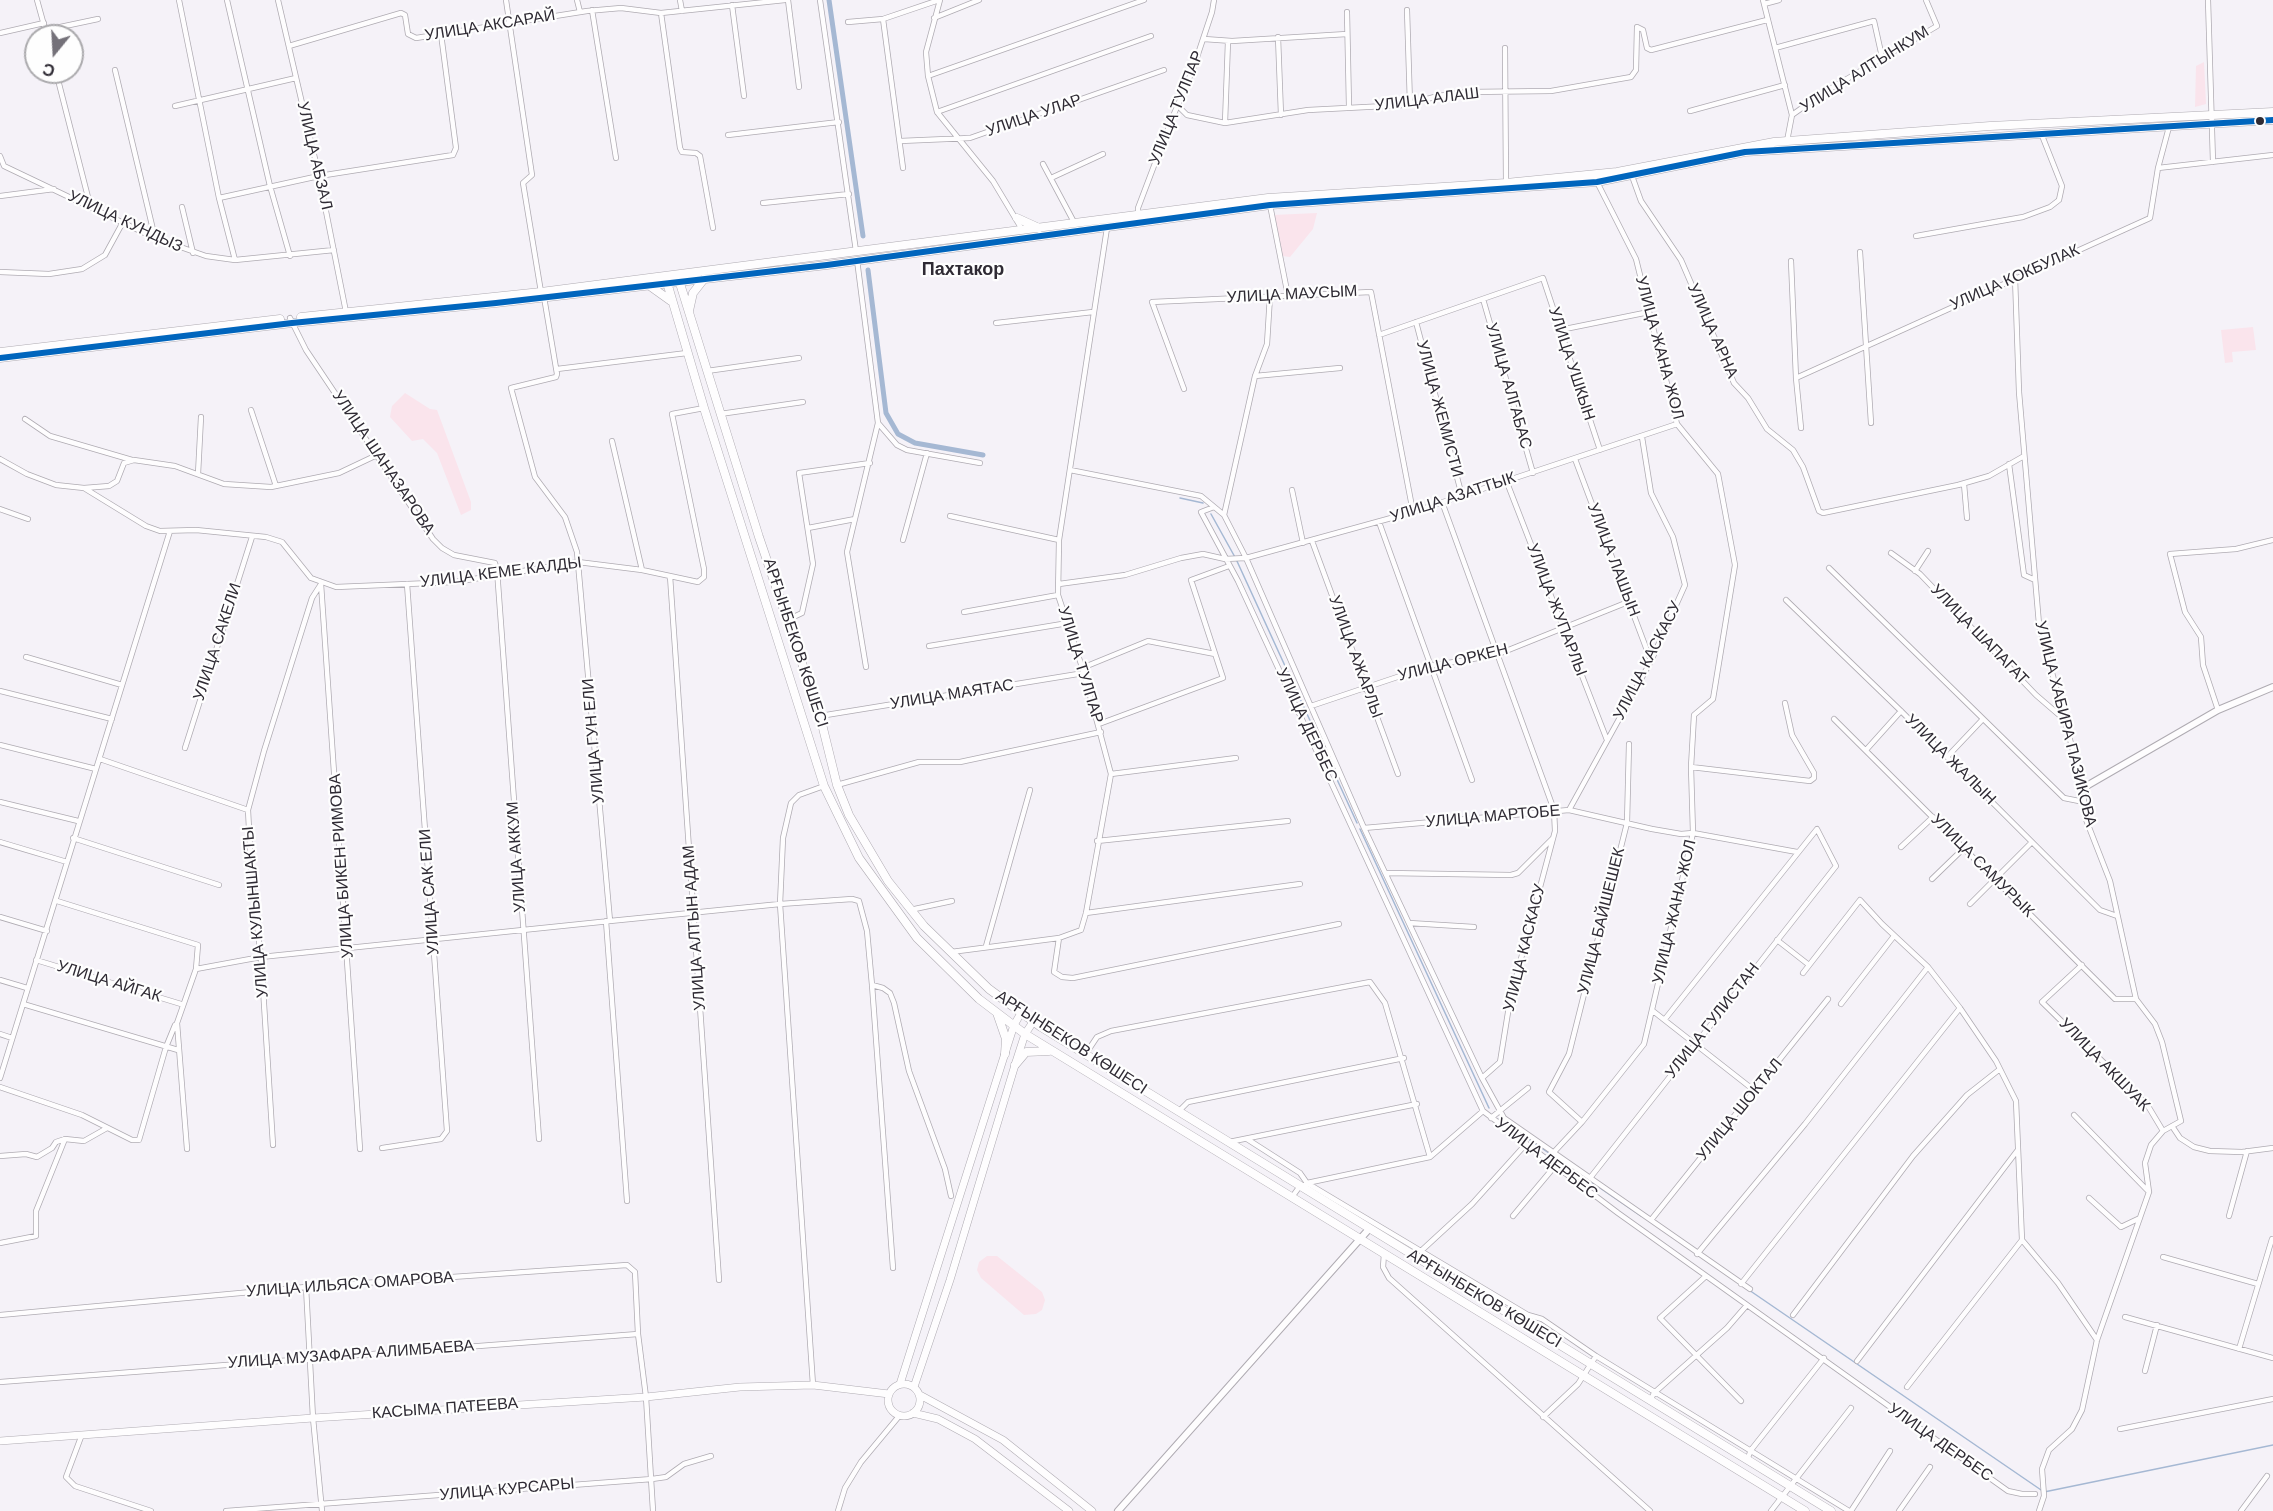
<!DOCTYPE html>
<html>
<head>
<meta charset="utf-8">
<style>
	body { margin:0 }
	#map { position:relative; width:2273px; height:1511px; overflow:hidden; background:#f5f2f8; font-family:"DM Sans",sans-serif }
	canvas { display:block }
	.north { position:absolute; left:24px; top:24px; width:60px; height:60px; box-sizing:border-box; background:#fefefe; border:2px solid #abaaad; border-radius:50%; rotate:198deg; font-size:16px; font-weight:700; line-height:24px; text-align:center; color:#2f2b34 }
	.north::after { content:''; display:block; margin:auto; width:21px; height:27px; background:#747179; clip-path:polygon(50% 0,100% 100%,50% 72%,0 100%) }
</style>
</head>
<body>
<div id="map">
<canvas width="2273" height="1511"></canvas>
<div class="north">С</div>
</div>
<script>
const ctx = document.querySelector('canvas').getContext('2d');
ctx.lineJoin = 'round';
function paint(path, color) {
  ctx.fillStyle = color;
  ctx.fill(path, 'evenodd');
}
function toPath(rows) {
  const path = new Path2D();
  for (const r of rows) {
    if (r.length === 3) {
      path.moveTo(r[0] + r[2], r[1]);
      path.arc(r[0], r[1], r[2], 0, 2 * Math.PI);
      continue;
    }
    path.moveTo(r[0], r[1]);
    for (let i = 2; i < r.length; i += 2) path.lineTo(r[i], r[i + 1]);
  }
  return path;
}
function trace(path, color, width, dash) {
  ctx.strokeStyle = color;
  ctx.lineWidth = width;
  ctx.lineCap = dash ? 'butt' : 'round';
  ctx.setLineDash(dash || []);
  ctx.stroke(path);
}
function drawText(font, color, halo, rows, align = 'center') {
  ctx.font = font + ' "DM Sans",sans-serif';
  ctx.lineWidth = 4.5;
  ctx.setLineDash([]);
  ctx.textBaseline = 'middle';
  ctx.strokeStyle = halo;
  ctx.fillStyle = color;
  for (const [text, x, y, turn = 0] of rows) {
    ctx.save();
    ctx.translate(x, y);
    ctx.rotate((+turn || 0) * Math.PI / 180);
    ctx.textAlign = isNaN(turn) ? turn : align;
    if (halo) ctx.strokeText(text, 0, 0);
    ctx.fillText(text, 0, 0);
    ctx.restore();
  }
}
paint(toPath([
	[2204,62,2206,104,2195,107,2196,66],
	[1317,213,1313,229,1290,257,1282,256,1273,215],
	[2253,327,2256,350,2232,352,2233,362,2225,363,2221,330],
	[405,393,430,409,437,410,471,502,471,510,461,515,437,453,423,439,412,441,390,417,392,406],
	[987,1256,997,1256,1042,1292,1045,1300,1042,1310,1036,1314,1024,1315,981,1278,977,1270,979,1262]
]), '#fae4ec');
trace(toPath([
	[1180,498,1203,503],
	[1211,514,1236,559,1357,823],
	[1360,829,1489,1108],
	[1499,1119,1641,1216],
	[1749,1290,2044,1492,2273,1445]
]), '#a5b8d3', 1.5);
trace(toPath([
	[829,0,863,236],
	[868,270,886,413,898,434,915,443,983,455]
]), '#a5b8d3', 5);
const minor = toPath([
	[37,0,47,36],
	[179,0,219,198,235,260],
	[227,0,270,186,290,256],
	[278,0,319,176,346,312],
	[506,0,532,175,523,183,541,292],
	[577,0,580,12],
	[680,0,682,11],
	[788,0,799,87],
	[820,0,856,251],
	[940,0,926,52,928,76,937,112,993,181,1023,231],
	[1763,0,1792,115],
	[2208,0,2213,162],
	[1764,4,1779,0],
	[732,5,744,96],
	[592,10,616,158],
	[1407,10,1410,104],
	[1347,12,1349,107],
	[661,13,680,148,682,152,696,153,700,156,713,228],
	[934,18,979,0],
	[883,19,903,168],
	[848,22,883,19,939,0],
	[46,30,98,19],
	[0,33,44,23],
	[1278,37,1281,115],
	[1204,39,1232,41,1347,34],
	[289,46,401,13,405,15,408,34,416,38,587,11,621,8,661,13,785,0],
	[1505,48,1506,183],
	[1775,48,1874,21,1882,57],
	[115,70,155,238],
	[56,72,90,205],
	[928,76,1144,0],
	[175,106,296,78],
	[1179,107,1187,115,1225,123,1308,110,1405,105,1438,96,1468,92,1551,91,1631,77,1636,70,1637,27,1643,30,1647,48,1651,50,1767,20],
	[1690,111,1785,85],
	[937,112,1151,36],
	[1225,123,1228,41],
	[728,135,839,122],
	[900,141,970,138,1164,70],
	[1787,141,1792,115,1823,93,1937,26,1926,0],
	[0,156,4,166,155,238,206,256,235,260,334,250],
	[1043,164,1075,224],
	[2158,168,2273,155],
	[1632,176,1641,201,1681,260,1734,383,1748,398,1767,429,1793,450,1803,467,1819,511,1823,513,1958,485,1989,476,2024,456],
	[1051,178,1103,154],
	[0,196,54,189],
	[219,198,319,176,453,155,456,148,441,34],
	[763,203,849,194],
	[1270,205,1288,296],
	[182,207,193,253],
	[1138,215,1138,208,1171,121,1193,69,1212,12,1214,0],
	[1916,236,2023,217,2050,207,2059,200,2062,186,2041,133],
	[1860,252,1871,423],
	[857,260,878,423,897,445,907,450,980,463],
	[1791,261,1796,378,1801,428],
	[0,272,49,274,82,269,105,255,123,222],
	[2015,277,2019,392,2039,624,2083,788,2085,817,2110,881,2136,999,2155,1024,2162,1042,2181,1121,2163,1131,2151,1145,2145,1163,2149,1192,2097,1340,2082,1410,2072,1429,2049,1450,2042,1469,2044,1496,2039,1511],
	[1270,296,1267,344,1255,376,1224,515,1246,558,1364,828,1482,1078,1504,1118,1750,1289],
	[544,297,557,374,556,377,511,388,535,477,565,517,577,552,610,921],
	[1483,299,1533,473],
	[290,318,306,350,433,539,442,548,454,555,495,563,497,570,539,1139],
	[1416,322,1462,496],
	[996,323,1093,312],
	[1560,330,1649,312],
	[1379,335,1543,278,1600,450],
	[557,369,687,353],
	[707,371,799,358],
	[1255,376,1340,368],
	[1796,378,2150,218,2158,168,2169,127],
	[1184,389,1152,302,1371,292,1413,512],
	[251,410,276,486],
	[720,414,803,402],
	[25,419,50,436,132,460],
	[612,441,642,570],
	[0,459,27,474,56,485,84,488,146,526,160,531,196,530,266,537,282,542,311,578,336,587,455,582,578,562,642,570,698,582,704,577,704,569,672,414,704,408],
	[1575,459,1651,661],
	[2009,464,2024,575,2035,580],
	[1070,470,1201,496,1224,515],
	[198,474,201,417],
	[1506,480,1607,740],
	[1964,484,1967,518],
	[84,488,109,486,117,481,124,463,134,460,175,466,224,484,271,487,339,473,377,455],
	[1292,490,1303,543],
	[1442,502,1554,810,1555,831,1510,1000,1500,1062,1482,1078],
	[1214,507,1201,512,1238,581,1483,1111,1618,1213,2008,1491,2022,1494,2035,1494],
	[0,509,28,519],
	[950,516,1059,540],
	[1379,522,1472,780],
	[808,528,855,519],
	[903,540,927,453],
	[1312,541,1398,774],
	[1891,553,1920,574,2036,695,2065,720],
	[1829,568,2064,798,2084,802],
	[1915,571,1928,551],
	[670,576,719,1280],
	[321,584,360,1149],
	[1059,584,1125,575,1181,558,1203,554,1225,559,1246,558,1413,512,1677,424],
	[1786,600,1901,711,2100,910,2117,916],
	[964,612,1058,595],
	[787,620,802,613,813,564,799,473,870,463],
	[929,646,1068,623],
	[26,657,122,685],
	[866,667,847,552,878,423],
	[1082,668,1148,641,1215,654],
	[0,691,112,719],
	[1311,706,1430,666,1496,655,1628,602],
	[2218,710,2203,665,2201,637,2185,612,2170,554,2236,549,2273,540],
	[820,716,1084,673],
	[1834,719,2115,999,2136,999],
	[1099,724,1223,678,1191,580,1229,566],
	[0,745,96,769],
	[185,748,252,537],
	[1866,750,1901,711],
	[1947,757,1983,719],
	[100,759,248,810],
	[1691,767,1810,781,1814,778,1814,773,1792,735,1785,703],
	[1111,774,1236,758],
	[837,785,919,762,960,762,1101,732],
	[0,802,78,821],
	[1569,810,1651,661,1685,585,1673,537,1651,493,1642,437],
	[1364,828,1569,810,1652,829,1681,834,1693,833,1797,852],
	[73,838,219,885],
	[1097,841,1288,821],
	[0,842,67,862],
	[1901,847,1933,817],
	[1386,873,1511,875,1518,873,1552,839],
	[1932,879,1964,848],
	[57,901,198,945,196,969,177,1023,187,1149],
	[1970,904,2032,842],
	[910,910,952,901],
	[1086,913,1300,884],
	[0,917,47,931],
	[606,921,627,1201],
	[1409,923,1474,927],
	[1059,938,1054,972,1062,977,1073,978,1339,924],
	[1777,940,1809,965],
	[986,946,1030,790],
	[951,952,1059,938,1081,930,1086,913,1111,774,1084,673,1058,595,1059,540,1107,228],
	[36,960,181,1004],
	[2082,965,2042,1002,2148,1106,2163,1131],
	[196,969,261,957,610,921,780,904,852,899,859,901,867,931,872,985,893,1268],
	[1803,973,1860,900,1882,924,1928,967,1960,1008,1996,1061,2016,1101,2022,1240,2058,1283,2097,1340],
	[0,980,27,988],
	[872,985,883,988,890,993,894,1003,909,1071,945,1169,951,1196],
	[23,1004,178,1050],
	[1841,1004,1894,936],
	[1653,1011,1755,1091],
	[0,1034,12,1038],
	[1085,1055,1097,1037,1111,1031,1370,982,1385,1003,1430,1157],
	[0,1078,170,531],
	[0,1087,82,1115,132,1140,139,1140,166,1047,175,1025],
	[1179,1111,1188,1102,1404,1058],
	[2074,1115,2149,1192],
	[1491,1118,1528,1088],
	[1582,1122,1549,1092,1569,1054,1627,823,1629,744],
	[2172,1126,2180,1138,2194,1147,2210,1151,2242,1152,2273,1148],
	[1247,1139,1300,1173,1307,1183,1528,1315],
	[1229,1142,1417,1104],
	[273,1145,261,957,252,885,248,810,264,751,312,598,321,584],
	[382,1148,441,1139,447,1131,407,584],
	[1554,1152,1582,1122,1644,1044,1693,833,1691,767,1694,715,1713,699,1735,565,1718,474,1677,424,1636,259,1597,182],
	[0,1156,26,1154,37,1157,52,1148,56,1142,65,1139,84,1141,107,1128],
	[1590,1178,1836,866,1817,829,1665,1019],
	[1292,1197,1300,1186,1307,1183,1430,1157,1483,1111],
	[2089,1198,2121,1227,2140,1218],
	[1513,1216,1555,1166],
	[2229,1216,2247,1151],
	[1651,1220,1828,999],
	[0,1243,36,1236,36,1211,65,1139],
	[1421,1251,1472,1204,1526,1144],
	[1384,1254,1383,1267,1389,1278,1650,1511],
	[1697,1254,1805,1124,1928,967],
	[2163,1257,2258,1284],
	[1706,1276,1660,1318,1741,1401],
	[1741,1284,1960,1008],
	[306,1287,313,1418,322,1511],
	[0,1315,306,1287,627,1265,635,1272,638,1334],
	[1793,1315,1913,1156,1967,1095,2000,1069],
	[2125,1317,2273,1358],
	[1519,1320,1528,1315,1542,1319,1596,1356,1578,1384,1543,1417],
	[2239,1349,2272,1239],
	[1596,1356,1849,1511],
	[1857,1361,2017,1151],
	[2145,1371,2157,1325],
	[0,1382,638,1334,646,1397,653,1511],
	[813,1385,780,904,783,838,791,803,799,795,824,786],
	[1907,1387,2022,1240],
	[1650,1401,1654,1393,1727,1328,1747,1305],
	[2120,1429,2273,1399],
	[81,1437,66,1477,75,1486,151,1511],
	[1747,1460,1751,1450,1824,1358],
	[226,1511,652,1479,666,1477,684,1464,711,1456],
	[838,1511,845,1488,861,1462,900,1415],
	[1771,1511,1851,1408],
	[1851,1511,1890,1451],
	[1899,1511,1930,1467],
	[2241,1511,2267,1476]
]);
const tertiary = toPath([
	[2083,788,2218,710,2273,687],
	[1118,1511,1369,1229]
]);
const secondary = toPath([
	[900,1384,1014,1025,1021,1013],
	[904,1400,16],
	[914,1387,950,1280,1015,1065,1025,1034,1033,1022],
	[920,1395,1003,1440,1092,1511],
	[913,1413,938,1419,975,1439,1069,1511],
	[0,1441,313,1418,646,1397,740,1387,813,1385,889,1394]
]);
const primary = toPath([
	[1017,218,1039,228],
	[678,277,759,537,820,716,837,785,849,815,888,881,924,926,989,989,1041,1027,1831,1511],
	[666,279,704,408,824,786,859,858,917,938,979,999,1025,1034,1805,1511],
	[650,286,671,301],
	[689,311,693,293,704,279],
	[301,317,541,292,1268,198,1506,183,1617,172,1774,142,1990,126,2273,112],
	[0,352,280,319],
	[0,358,292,323,496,303,827,265,1270,205,1597,182,1745,152,2273,120],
	[997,1013,1006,1039,1005,1054],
	[1015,1065,1026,1052,1049,1051]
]);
trace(minor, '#afabb2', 6);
trace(tertiary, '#afabb2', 8);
trace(secondary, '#afabb2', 8);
trace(primary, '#afabb2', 9);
trace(minor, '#fefdfe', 4.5);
trace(tertiary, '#fefdfe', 6);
trace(secondary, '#fefdfe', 7);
trace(primary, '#fefdfe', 8);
trace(toPath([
	[0,358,292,323,496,303,827,265,1270,205,1597,182,1745,152,2273,120]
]), '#0065bd', 6);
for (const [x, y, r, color] of [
	[2260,121,5,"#2f2b34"]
]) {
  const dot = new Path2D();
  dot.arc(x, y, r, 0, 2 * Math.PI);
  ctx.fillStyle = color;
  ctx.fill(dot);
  trace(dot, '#fefefe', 2);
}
drawText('16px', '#2f2b34', '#fefefe', [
	["УЛИЦА АКСАРАЙ",490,26,-9],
	["УЛИЦА АЛТЫНКУМ",1865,70,-32],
	["УЛИЦА АЛАШ",1427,100,-7],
	["УЛИЦА ТУЛПАР",1177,108,-68],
	["УЛИЦА УЛАР",1034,116,-19],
	["УЛИЦА АБЗАЛ",314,156,77],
	["УЛИЦА КУНДЫЗ",125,222,25],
	["УЛИЦА КОКБУЛАК",2015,278,-24],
	["УЛИЦА МАУСЫМ",1292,295,-3],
	["УЛИЦА АРНА",1712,331,66],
	["УЛИЦА ЖАНА ЖОЛ",1659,348,75],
	["УЛИЦА УШКЫН",1571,364,72],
	["УЛИЦА АЛГАБАС",1508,386,74],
	["УЛИЦА ЖЕМИСТИ",1439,409,75],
	["УЛИЦА ШАНАЗАРОВА",383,463,56],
	["УЛИЦА АЗАТТЫК",1453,498,-18],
	["УЛИЦА ЛАШЫН",1613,560,69],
	["УЛИЦА КЕМЕ КАЛДЫ",501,573,-7],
	["УЛИЦА ЖУПАРЛЫ",1556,610,69],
	["УЛИЦА ШАПАГАТ",1979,635,46],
	["УЛИЦА САКЕЛИ",218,642,-72],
	["АРҒЫНБЕКОВ КӨШЕСІ",795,643,72],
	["УЛИЦА АЖАРЛЫ",1355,657,70],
	["УЛИЦА КАСКАСУ",1648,661,-63],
	["УЛИЦА ОРКЕН",1453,663,-14],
	["УЛИЦА ТУЛПАР",1080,665,73],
	["УЛИЦА МАЯТАС",952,695,-9],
	["УЛИЦА ХАБИРА ПАЗИКОВА",2065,724,76],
	["УЛИЦА ДЕРБЕС",1306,725,65],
	["УЛИЦА ГУН ЕЛИ",594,741,-95],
	["УЛИЦА ЖАЛЫН",1950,760,45],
	["УЛИЦА МАРТОБЕ",1493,817,-5],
	["УЛИЦА АККУМ",517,857,-94],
	["УЛИЦА БИКЕН РИМОВА",342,866,-94],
	["УЛИЦА САМУРЫК",1982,866,45],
	["УЛИЦА САК ЕЛИ",430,892,-94],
	["УЛИЦА КУЛЫНШАКТЫ",256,912,-95],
	["УЛИЦА ЖАНА ЖОЛ",1675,912,-77],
	["УЛИЦА БАЙШЕШЕК",1602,921,-76],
	["УЛИЦА АЛТЫН АДАМ",695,928,-94],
	["УЛИЦА КАСКАСУ",1525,948,-76],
	["УЛИЦА АЙГАК",109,982,17],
	["УЛИЦА ГУЛИСТАН",1713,1021,-52],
	["АРҒЫНБЕКОВ КӨШЕСІ",1071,1043,33],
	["УЛИЦА АКШУАК",2104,1065,46],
	["УЛИЦА ШОКТАЛ",1740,1110,-51],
	["УЛИЦА ДЕРБЕС",1546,1159,37],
	["УЛИЦА ИЛЬЯСА ОМАРОВА",350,1285,-4],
	["АРҒЫНБЕКОВ КӨШЕСІ",1484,1299,31],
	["УЛИЦА МУЗАФАРА АЛИМБАЕВА",351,1355,-4],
	["КАСЫМА ПАТЕЕВА",445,1409,-4],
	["УЛИЦА ДЕРБЕС",1940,1443,35],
	["УЛИЦА КУРСАРЫ",507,1490,-5]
]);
drawText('bold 18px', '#2f2b34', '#fefefe', [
	["Пахтакор",963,270]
]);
</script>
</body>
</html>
